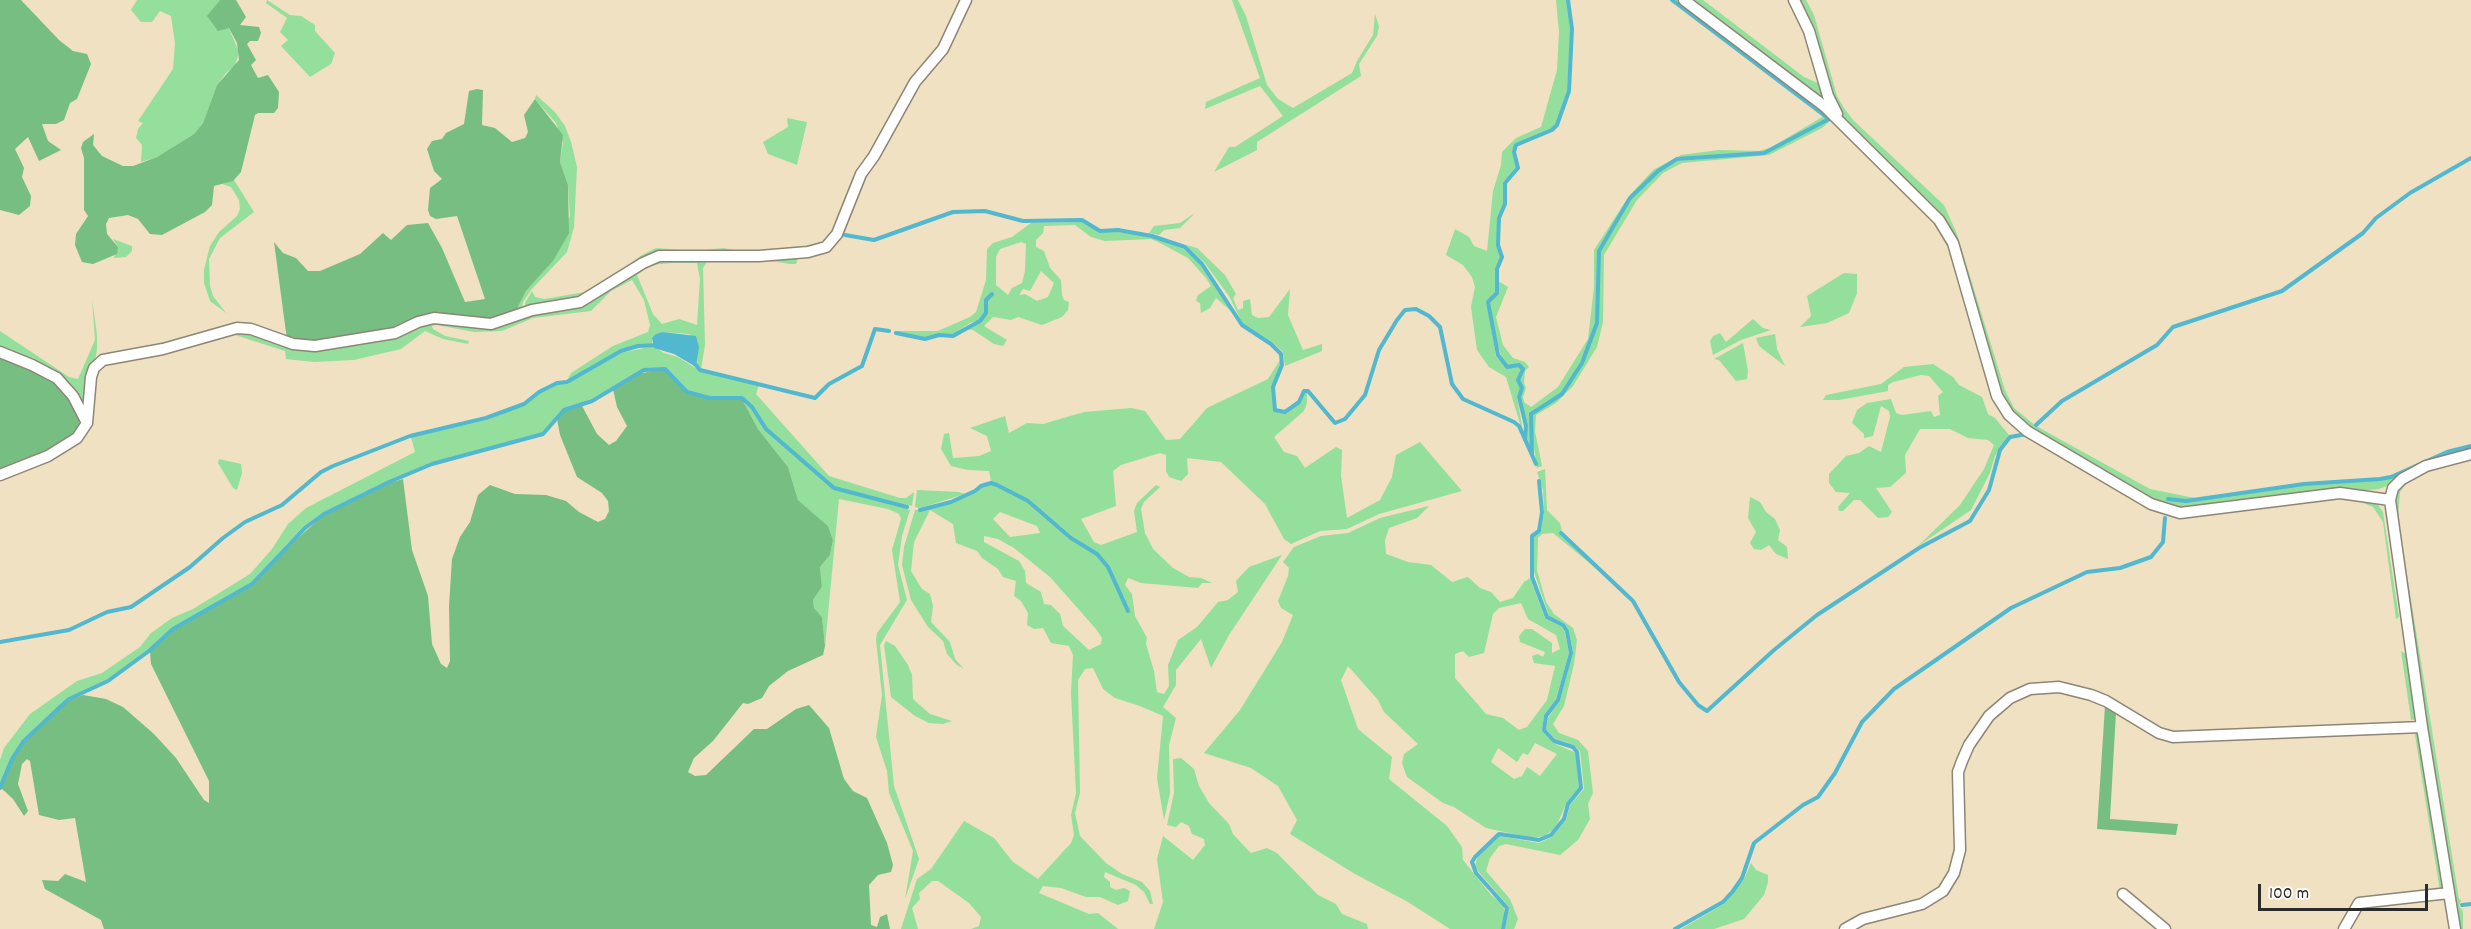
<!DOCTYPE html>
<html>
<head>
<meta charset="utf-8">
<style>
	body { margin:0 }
	#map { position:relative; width:2471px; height:929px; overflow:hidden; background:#efe1c2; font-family:Dekko,sans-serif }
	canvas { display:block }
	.scale { position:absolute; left:2258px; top:884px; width:170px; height:27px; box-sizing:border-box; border:3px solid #2b2b2b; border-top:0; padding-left:8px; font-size:18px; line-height:21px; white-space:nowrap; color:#2b2b2b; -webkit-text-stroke:4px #fdfcf7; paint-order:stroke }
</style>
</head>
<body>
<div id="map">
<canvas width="2471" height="929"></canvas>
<div class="scale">100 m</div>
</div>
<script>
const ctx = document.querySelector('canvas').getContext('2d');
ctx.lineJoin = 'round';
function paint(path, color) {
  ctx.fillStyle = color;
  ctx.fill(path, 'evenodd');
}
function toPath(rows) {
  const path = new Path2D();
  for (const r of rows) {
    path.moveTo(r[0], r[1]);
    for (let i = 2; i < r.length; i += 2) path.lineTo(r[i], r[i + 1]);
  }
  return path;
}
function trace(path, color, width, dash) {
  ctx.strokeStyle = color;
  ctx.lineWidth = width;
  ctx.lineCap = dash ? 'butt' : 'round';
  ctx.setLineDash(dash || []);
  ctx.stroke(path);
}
paint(toPath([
	[137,0,220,0,218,3,239,52,235,66,226,73,217,85,203,123,194,134,157,157,141,162,142,145,136,138,138,129,143,123,138,121,173,69,175,43,171,16,160,11,152,22,141,22,131,10],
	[267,0,290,15,301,16,315,25,315,31,335,53,331,64,310,77,281,46,288,40,280,32,287,18,266,3],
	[1232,0,1238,0,1246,16,1267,85,1278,99,1293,108,1352,73,1357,61,1373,35,1375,14,1379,27,1377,36,1359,64,1361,76,1257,142,1257,150,1214,172,1229,147,1235,147,1283,116,1260,86,1205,109,1206,102,1260,78],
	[1556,0,1567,0,1571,29,1567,91,1556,124,1551,129,1515,144,1513,152,1517,167,1503,182,1504,204,1498,218,1497,246,1501,257,1495,269,1495,293,1487,302,1496,356,1506,369,1518,366,1521,369,1516,380,1521,388,1517,397,1524,437,1506,377,1489,367,1477,350,1471,307,1475,287,1472,277,1463,265,1446,255,1455,229,1469,237,1474,246,1487,251,1493,191,1501,165,1502,152,1516,138,1541,127,1557,70,1559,32],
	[1675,0,1682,0,1823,107,1831,120,1822,128,1769,155,1682,163,1663,173,1637,200,1604,255,1603,322,1597,347,1573,386,1556,403,1536,415,1535,431,1542,466,1537,468,1532,435,1533,415,1562,395,1583,363,1598,323,1600,251,1631,199,1659,172,1678,161,1764,154,1830,119,1802,94],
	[1688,0,1703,0,1804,77,1820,84,1832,110],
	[1797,0,1806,0,1814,15,1837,96,1844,108,1853,120,1944,205,1957,234,2005,390,2014,408,2036,426,2150,489,2195,498,2186,501,2168,499,2186,502,2305,485,2381,480,2392,478,2446,453,2471,447,2471,453,2379,489,2183,509,2167,507,2042,439,2004,405,1955,242,1849,127,1837,108],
	[915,81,831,242,808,251,668,254,580,301,525,310,525,303,532,291,535,297,544,299,591,291,642,255,656,248,694,251,724,248,744,252,805,246,826,241,831,238],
	[536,95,555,112,565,126,571,142,577,167,574,227,567,252,531,290,523,302,522,310,514,315,526,291,553,261,570,216,568,185,560,162,563,142,556,123,535,99],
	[1824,116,1827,118,1824,121,1764,152,1677,159,1657,170,1630,198,1598,251,1596,323,1592,338,1572,379,1561,394,1530,414,1531,450,1526,441,1527,426,1520,397,1524,388,1519,380,1524,369,1519,363,1507,366,1502,359,1491,322,1490,303,1498,294,1498,281,1508,287,1496,317,1503,345,1513,358,1525,362,1529,367,1525,371,1524,383,1526,388,1523,397,1524,402,1531,407,1558,387,1588,339,1594,287,1594,250,1629,196,1653,170,1681,155,1719,150,1759,151,1770,148],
	[787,118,807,122,797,165,768,154,763,142,788,127],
	[234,180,254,212,220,238,209,259,210,286,213,296,226,313,210,301,204,283,204,270,210,246,219,232,237,216,240,209,239,200,231,187,222,184],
	[1195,213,1180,228,1164,230,1159,235,1149,233,1154,226,1180,223],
	[1082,222,1100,232,1118,232,1152,237,1184,249,1200,264,1231,311,1216,298,1210,308,1201,313,1200,303,1196,301,1198,295,1211,286,1206,278,1188,258,1158,242,1151,239,1105,241,1091,237,1075,225,1044,226,1043,233,1036,240,1036,247,1044,251,1050,268,1061,280,1062,295,1064,300,1069,302,1068,310,1062,317,1042,325,1018,317,1011,320,993,317,984,326,1007,340,1003,346,994,344,973,330,964,329,981,322,986,313,987,300,992,293,985,299,985,313,980,320,970,323,953,335,939,334,925,338,893,331,938,331,970,317,976,312,986,280,987,249,993,243,1012,237,1031,223],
	[1021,242,1026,244,1025,271,1022,283,1012,288,1008,295,996,285,996,257,1000,249],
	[1041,271,1054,283,1048,297,1037,301,1025,294,1019,295,1023,289,1030,291],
	[113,239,132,246,132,251,126,257,114,258,118,247],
	[1186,245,1197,248,1225,275,1236,294,1233,298,1238,310,1243,308,1243,301,1250,299,1252,315,1258,318,1269,317,1290,289,1288,315,1303,350,1322,344,1322,351,1285,366,1283,352,1272,342,1243,324,1229,296,1204,262],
	[799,254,796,264,790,264,766,260,755,262,707,262,703,268,705,345,701,369,697,365,698,342,689,334,663,332,652,338,652,344,620,351,567,381,571,373,613,346,648,332,650,325,644,300,632,280,611,291,591,311,533,318,502,331,474,332,437,325,432,326,433,329,445,336,469,341,468,344,443,339,425,331,401,349,354,360,314,362,286,359,285,351,232,334,237,329,275,341,558,309,652,260],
	[671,263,697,263,700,279,697,325,679,319,662,324,653,314,637,275,651,265],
	[1844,273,1857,274,1857,293,1849,313,1827,323,1800,327,1811,316,1807,296],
	[92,299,97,335,97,350,84,415,0,351,0,331,69,377,78,379,95,340],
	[1753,319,1763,328,1771,330,1741,340,1713,355,1710,341,1713,336,1720,333,1726,342],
	[1775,334,1777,349,1785,366,1759,346,1756,338],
	[1743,343,1748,371,1747,379,1736,381,1719,360,1714,359],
	[653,346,664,353,678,357,700,371,759,385,756,394,829,476,900,498,906,498,914,492,912,506,835,487,766,428,753,407,743,397,710,397,687,391,666,368,644,369,591,399,563,409,542,433,432,463,389,481,323,513,290,541,251,583,173,628,148,650,108,680,68,698,59,706,22,741,0,784,0,760,4,748,30,714,77,681,102,673,140,647,151,633,172,618,193,609,250,574,272,549,288,524,306,508,415,452,411,437,487,420,524,405,539,393,557,384,568,383,621,353],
	[1280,360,1281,365,1272,387,1274,411,1286,414,1301,402,1304,392,1307,392,1307,403,1304,411,1274,437,1284,452,1297,456,1305,468,1336,447,1342,450,1341,476,1347,518,1380,500,1392,477,1396,455,1420,442,1462,491,1379,514,1347,529,1320,531,1291,544,1284,539,1265,504,1221,462,1187,458,1188,474,1181,481,1169,477,1166,471,1166,455,1160,453,1121,465,1113,471,1116,506,1081,519,1094,542,1101,545,1137,532,1134,511,1137,503,1156,485,1160,487,1144,502,1141,509,1145,533,1153,549,1173,568,1189,577,1201,578,1212,583,1202,583,1198,588,1141,583,1128,578,1125,585,1132,594,1135,616,1147,638,1146,644,1154,671,1157,692,1164,694,1169,686,1168,665,1178,640,1197,627,1218,602,1228,600,1238,592,1236,581,1249,567,1282,555,1229,635,1211,668,1201,639,1176,670,1176,685,1163,707,1176,718,1169,745,1170,793,1164,820,1157,778,1163,716,1140,706,1115,698,1103,689,1093,668,1085,669,1078,680,1080,793,1075,813,1080,836,1106,863,1122,874,1142,882,1150,891,1153,904,1150,904,1144,892,1136,885,1105,872,1104,877,1110,882,1110,887,1116,890,1124,888,1130,891,1128,901,1118,905,1100,897,1086,897,1061,888,1043,886,1039,893,1089,914,1098,913,1118,929,971,929,979,926,981,917,969,903,938,881,932,881,919,893,920,899,912,908,918,929,901,929,917,879,931,869,964,821,994,838,1013,862,1038,879,1071,843,1074,835,1071,815,1076,793,1071,693,1073,655,1069,646,1051,643,1043,628,1034,629,1027,625,1028,613,1021,601,1014,596,1016,581,1003,577,998,569,982,558,977,551,956,543,953,524,930,510,914,542,911,571,922,589,930,594,933,606,931,622,950,642,955,659,964,669,957,665,947,654,943,641,928,627,911,600,902,565,904,547,915,510,930,509,951,503,976,492,982,487,991,484,997,486,1027,502,1071,539,1096,555,1107,568,1130,616,1109,566,1098,553,1072,536,1029,500,991,481,989,471,968,470,951,466,941,449,944,434,949,433,953,458,979,456,991,451,987,436,970,428,1005,416,1009,433,1027,423,1043,424,1084,412,1131,408,1145,411,1166,440,1180,439,1207,408,1268,379],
	[1000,512,1037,526,1040,533,1010,537,993,519],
	[984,536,998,539,1014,548,1050,577,1096,629,1102,638,1101,644,1089,650,1063,626,1060,614,1051,605,1044,604,1041,592,1026,583,1025,571,1019,561,984,542],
	[1933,364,1953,377,1959,385,1982,397,1988,414,1995,418,2009,435,1995,456,1990,473,1971,510,1918,546,1960,505,1984,469,1994,445,1988,440,1968,438,1950,429,1920,429,1905,455,1906,473,1890,487,1876,488,1892,512,1888,517,1878,518,1860,500,1854,500,1843,511,1839,511,1838,507,1850,493,1836,492,1829,483,1829,474,1846,456,1859,453,1869,446,1881,452,1890,417,1889,411,1881,406,1873,436,1864,438,1864,434,1852,423,1857,410,1867,403,1891,399,1896,413,1902,415,1931,411,1934,417,1940,415,1938,396,1943,392,1929,376,1921,375,1893,382,1888,385,1888,391,1839,400,1823,400,1826,395,1881,384,1904,367],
	[742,399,752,408,765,429,834,489,910,510,902,536,898,565,907,600,880,645,894,786,919,859,905,899,913,851,889,793,887,771,876,737,882,695,876,640,877,633,900,602,892,550,901,519,899,514,888,509,839,499,825,646,822,617,814,608,813,600,822,587,820,567,830,555,833,540,828,526,798,500,788,467,758,429],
	[219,459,241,464,242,473,237,490,233,488,218,463],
	[2429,468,2434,469,2405,485,2400,492,2398,518,2459,899,2461,900,2459,906,2463,911,2463,929,2457,929,2393,516,2395,493,2402,484],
	[1545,469,1547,510,1560,523,1562,532,1560,535,1604,575,1553,533,1542,534,1538,538,1537,570,1546,602,1554,614,1573,628,1577,640,1574,664,1564,706,1553,724,1559,733,1578,740,1588,751,1593,793,1588,804,1590,819,1578,840,1560,855,1506,844,1499,846,1490,858,1486,871,1510,899,1518,919,1514,929,1505,929,1509,907,1478,871,1475,866,1477,858,1499,836,1539,843,1552,837,1566,820,1570,805,1584,789,1580,751,1574,745,1555,739,1546,729,1548,718,1560,700,1573,653,1569,630,1564,623,1549,616,1533,569,1534,537,1541,532,1544,512,1543,490,1537,472],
	[917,490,959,492,965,494,920,508,915,507],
	[1750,497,1760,502,1766,512,1775,519,1780,530,1778,540,1787,547,1788,559,1776,554,1769,545,1761,550,1754,549,1750,543,1756,532,1748,518],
	[2356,500,2378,505,2383,512,2399,617,2396,619,2383,522,2373,507],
	[1429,506,1417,518,1389,528,1385,540,1386,554,1408,562,1431,565,1452,582,1468,577,1480,588,1491,592,1500,602,1513,598,1524,582,1530,578,1545,618,1561,626,1565,632,1569,653,1556,699,1544,716,1542,730,1553,743,1576,753,1579,788,1566,804,1556,827,1545,836,1532,838,1486,828,1454,807,1443,803,1407,777,1402,763,1404,754,1418,744,1384,712,1378,700,1348,666,1341,680,1358,729,1392,757,1389,779,1447,826,1462,847,1463,860,1492,896,1503,904,1505,915,1501,929,1450,929,1408,902,1355,874,1290,834,1297,820,1278,786,1251,768,1204,753,1240,710,1282,642,1293,615,1281,608,1278,601,1288,576,1289,568,1283,562,1294,547,1321,536,1348,533,1380,518],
	[1521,603,1528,619,1556,635,1560,649,1552,653,1552,643,1532,629,1525,629,1519,636,1520,642,1545,652,1543,657,1538,654,1532,656,1534,663,1555,666,1547,700,1527,727,1519,730,1503,718,1486,714,1455,678,1455,654,1463,651,1469,657,1484,653,1493,614,1499,608],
	[1535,743,1557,754,1540,776,1527,767,1522,776,1514,779,1491,762,1498,748,1517,762,1523,753,1528,755],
	[886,641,895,646,908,665,912,675,913,699,930,714,952,721,943,724,929,723,915,716,891,697,884,645],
	[2401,651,2406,654,2416,719,2411,720],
	[2414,729,2418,730,2443,891,2440,891],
	[1181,758,1194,769,1199,786,1209,803,1229,824,1233,834,1246,848,1251,853,1267,848,1277,853,1318,895,1336,904,1342,914,1367,924,1368,929,1154,929,1163,902,1157,859,1163,836,1193,860,1205,845,1204,839,1192,834,1189,826,1181,822,1176,827,1167,825,1174,793,1173,759],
	[1751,863,1756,870,1768,875,1768,882,1764,895,1744,919,1714,929,1681,929,1724,904,1744,879]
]), '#94df9b');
paint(toPath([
	[0,0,21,0,59,40,73,51,87,54,91,64,77,99,70,103,64,120,56,124,42,124,48,141,61,150,39,161,28,137,15,149,24,168,22,177,31,196,30,206,19,215,0,210],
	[220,0,236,0,246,17,240,25,259,27,261,33,258,41,250,41,247,44,256,60,251,65,258,78,268,75,279,92,278,108,274,113,258,113,255,115,241,172,233,181,214,186,212,205,205,212,162,235,150,234,138,219,128,215,109,218,106,224,107,234,118,247,117,254,93,264,82,262,75,245,76,234,88,216,84,210,84,158,81,148,83,142,94,134,93,145,102,156,123,166,133,166,157,157,194,134,203,123,217,85,239,60,237,43,229,28,218,31,207,16],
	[477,89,483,90,482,125,495,128,512,142,525,138,528,132,524,115,535,99,563,135,560,162,568,185,569,233,553,261,526,291,514,315,490,322,462,318,336,342,287,340,274,242,283,253,296,258,308,271,320,271,360,254,383,233,391,240,407,225,428,223,442,248,465,302,485,299,457,216,436,219,430,216,428,210,430,188,442,179,434,171,427,149,432,141,442,139,446,133,464,124,469,91],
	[0,355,31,367,63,387,80,420,76,433,64,443,0,470],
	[660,369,670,373,686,393,710,399,742,399,758,429,788,467,798,500,828,526,833,540,830,555,820,567,822,587,813,600,814,608,822,617,825,646,823,655,788,671,769,686,762,698,748,704,743,703,713,741,694,758,688,772,695,776,706,775,754,729,767,729,796,709,809,705,829,728,844,779,853,791,867,798,887,843,893,865,891,872,878,875,869,885,871,925,877,927,880,917,887,914,890,929,104,929,101,920,45,889,42,880,58,881,65,874,86,882,75,818,59,820,39,815,30,761,27,759,22,764,18,784,28,811,24,816,13,799,1,788,13,760,24,743,60,707,69,700,83,695,106,699,123,707,154,734,176,758,204,800,209,803,209,781,151,664,150,652,157,643,174,630,252,585,292,543,324,515,390,483,403,479,412,550,428,596,432,644,441,664,447,668,450,661,449,606,452,559,460,537,470,522,478,495,490,485,515,494,546,495,566,501,579,512,598,522,605,519,609,511,608,501,602,493,577,477,560,435,557,419,564,411,581,404,597,434,609,445,616,441,627,426,617,407,613,389,635,375],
	[2105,706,2116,712,2110,819,2178,824,2176,835,2097,829]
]), '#77be83');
paint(toPath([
	[663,332,696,336,699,347,696,367,674,354,654,348,652,338,656,334]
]), '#51b8cf');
trace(toPath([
	[845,235,874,240,953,212,985,211,1023,221,1082,220,1100,231,1118,230,1152,236,1185,247,1202,264,1242,325,1271,344,1281,354,1282,365,1273,387,1275,410,1285,412,1299,402,1304,391,1308,391,1335,423,1345,419,1365,395,1379,350,1397,320,1405,310,1416,309,1429,316,1440,327,1452,384,1463,399,1514,422,1519,426,1536,464],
	[896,333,925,339,939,335,953,336,980,321,986,313,986,300,992,294],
	[694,363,700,370,815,398,829,384,862,366,875,329,889,331],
	[2036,425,2062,401,2157,345,2173,327,2282,291,2363,233,2376,218,2410,193,2471,158],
	[1525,440,1526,426,1519,397,1522,388,1518,380,1523,369,1519,365,1507,367,1498,355,1488,302,1497,293,1497,269,1502,257,1498,245,1499,218,1505,204,1505,183,1518,168,1514,152,1516,145,1552,130,1557,125,1569,91,1572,29,1568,0],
	[1532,454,1531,414,1562,394,1582,363,1597,323,1599,251,1630,198,1658,171,1677,159,1764,153,1829,119,1672,0],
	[2168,499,2186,501,2304,484,2380,479,2391,477,2447,452,2471,446],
	[920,510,951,502,975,491,981,486,991,483,997,485,1028,501,1071,538,1097,554,1108,567,1128,611],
	[1561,533,1633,601,1679,682,1698,705,1707,711,1774,650,1817,615,1919,548,1970,521,1989,490,2000,450,2010,437,2027,434],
	[0,642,69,630,107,612,131,607,190,567,223,538,245,522,282,505,321,472,333,466,410,436,486,418,524,404,539,392,557,383,567,382,621,351,638,346,657,345],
	[0,788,12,759,23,742,60,707,69,699,108,681,149,651,173,629,252,584,305,528,324,514,389,482,432,464,543,434,564,410,592,401,644,370,665,369,687,392,710,398,742,398,752,407,766,429,834,488,907,507],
	[2462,905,2471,904],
	[1503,929,1507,908,1476,873,1472,862,1475,857,1499,834,1539,840,1551,835,1564,819,1568,804,1581,788,1577,752,1573,747,1554,741,1544,730,1546,716,1558,700,1571,653,1567,631,1563,625,1547,617,1532,577,1532,536,1539,531,1542,512,1539,481],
	[1675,929,1723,902,1733,891,1742,878,1754,843,1803,805,1818,797,1835,773,1862,722,1894,689,2011,608,2087,572,2120,568,2151,557,2163,542,2165,518]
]), '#51b8cf', 4);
const minor = toPath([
	[1684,0,1824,106,1939,220,1953,243,1997,396,2009,415,2027,431,2151,504,2180,513,2340,493,2390,500],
	[1794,0,1809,31,1828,96,1837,114],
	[0,352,32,365,57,378,73,396,87,423],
	[0,475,48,456,77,438,87,423,91,377,94,368,103,360,163,349,237,328,251,329,293,344,315,346,395,333,418,322,434,318,491,324,532,310,580,302,643,263,659,256,759,256,808,252,826,247,837,234,861,174,874,156,915,82,943,49,966,0],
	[2123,894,2165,929],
	[1845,929,1863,919,1922,904,1943,891,1954,873,1960,850,1958,772,1962,761,1969,745,1989,716,2010,698,2030,689,2059,687,2091,695,2106,701,2159,733,2173,737,2422,727],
	[2344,929,2359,903,2449,893],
	[2455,929,2422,727,2390,500,2393,488,2402,479,2426,466,2471,454]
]);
trace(minor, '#8d8676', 13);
trace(minor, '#fff', 10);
</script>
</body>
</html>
